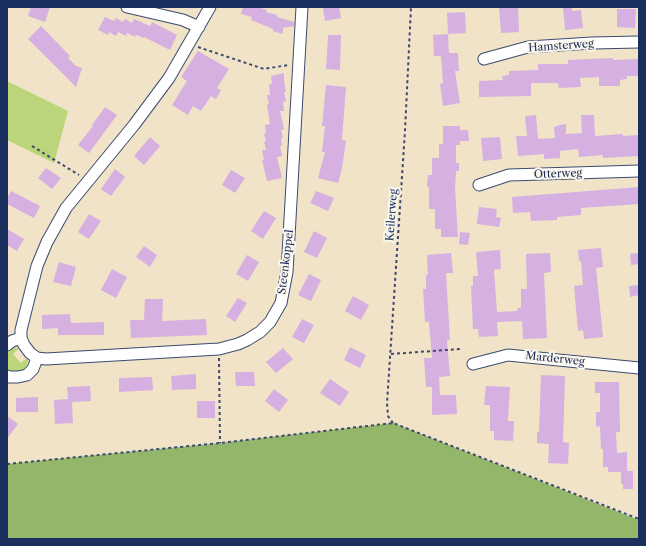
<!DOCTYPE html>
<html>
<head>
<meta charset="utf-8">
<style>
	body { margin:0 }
	#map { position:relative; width:646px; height:546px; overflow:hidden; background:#f1e3c7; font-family:"Libre Caslon Text",serif }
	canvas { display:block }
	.frame { position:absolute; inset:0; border:8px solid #1b2f5e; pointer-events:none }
</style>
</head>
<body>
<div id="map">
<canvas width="646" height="546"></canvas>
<div class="frame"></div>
</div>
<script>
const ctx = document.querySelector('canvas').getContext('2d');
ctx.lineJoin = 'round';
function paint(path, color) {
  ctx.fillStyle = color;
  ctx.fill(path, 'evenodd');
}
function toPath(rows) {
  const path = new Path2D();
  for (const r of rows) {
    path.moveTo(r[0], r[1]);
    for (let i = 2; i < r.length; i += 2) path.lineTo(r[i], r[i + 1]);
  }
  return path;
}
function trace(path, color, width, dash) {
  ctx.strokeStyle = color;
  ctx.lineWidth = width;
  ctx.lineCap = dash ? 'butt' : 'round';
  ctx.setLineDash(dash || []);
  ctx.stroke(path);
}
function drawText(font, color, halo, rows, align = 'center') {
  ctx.font = font + ' "Libre Caslon Text",serif';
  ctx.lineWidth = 4;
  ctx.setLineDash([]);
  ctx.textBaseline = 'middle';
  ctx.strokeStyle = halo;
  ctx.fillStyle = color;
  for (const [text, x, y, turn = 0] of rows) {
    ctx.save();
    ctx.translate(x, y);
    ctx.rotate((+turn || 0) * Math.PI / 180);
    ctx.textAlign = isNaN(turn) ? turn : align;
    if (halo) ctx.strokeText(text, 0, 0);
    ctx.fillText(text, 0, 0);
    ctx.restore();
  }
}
paint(toPath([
	[7,81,68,111,54,163,7,140],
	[16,347,19,348,13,354,21,363,28,357,27,366,21,373,7,371,7,350]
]), '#bbd57a');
paint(toPath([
	[393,423,639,520,639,539,7,539,7,464,220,443]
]), '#94b66a');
paint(toPath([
	[31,7,50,7,45,22,28,16],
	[243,7,257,7,267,10,266,12,277,15,277,17,294,22,294,26,283,28,283,34,273,31,273,29,251,20,252,17,241,14],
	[332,7,339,7,341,18,325,21,323,8],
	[499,7,518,7,519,32,501,33],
	[563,7,572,7,572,11,581,10,583,28,565,30],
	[617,9,636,9,635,28,617,27],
	[465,12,466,33,448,34,449,53,458,53,459,71,455,71,460,103,443,106,440,84,443,83,441,56,434,56,433,35,448,34,447,13],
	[105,17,114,21,116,18,123,22,125,19,132,23,134,19,150,26,152,22,177,35,170,50,144,37,144,38,136,35,135,37,127,33,126,36,118,32,116,36,109,32,108,35,98,30],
	[41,26,70,56,68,58,76,66,82,68,76,87,28,39],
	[328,35,341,35,340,70,326,69],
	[198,51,229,69,217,88,221,90,216,99,211,96,201,111,193,106,188,115,172,105,187,81,181,77],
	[613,58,613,60,639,59,639,76,627,76,627,79,620,80,620,86,599,86,599,77,580,78,581,87,559,88,558,83,531,83,531,96,479,97,479,81,503,80,502,76,509,75,509,71,538,70,538,64,568,64,568,60],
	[284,73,284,81,286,92,284,92,286,101,283,102,284,111,280,111,284,129,281,130,283,138,281,138,282,146,280,146,282,156,277,157,282,178,267,181,262,160,264,160,262,150,266,150,264,142,266,141,264,134,266,133,265,125,270,124,267,105,269,104,267,95,270,95,269,84,272,84,271,76],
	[326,85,346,87,342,140,346,141,342,168,338,183,318,178,325,152,322,152,325,126,322,126],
	[105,107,117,115,89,153,78,145,93,126,92,125],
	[536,115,538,139,555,138,554,127,560,125,566,124,566,134,582,133,581,115,594,115,595,136,623,134,623,136,639,135,639,156,603,158,603,155,579,157,578,149,560,151,560,158,544,159,544,154,518,156,516,136,527,136,525,116],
	[443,126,460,126,460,130,468,130,469,141,460,141,460,145,456,145,456,163,459,163,459,171,456,171,455,188,458,237,441,237,441,229,435,229,435,209,429,209,429,187,427,187,428,175,432,175,432,158,439,158,439,144,443,144],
	[150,137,160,146,144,165,134,156],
	[500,137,502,159,483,161,481,138],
	[46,168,61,178,52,189,38,178],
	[115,169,125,177,111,196,101,189],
	[231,170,245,178,235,193,222,185],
	[639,187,639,204,581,208,581,215,557,217,557,220,531,221,530,212,513,213,512,197],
	[11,191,40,206,34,218,7,204,7,199],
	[316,191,334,198,328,211,310,203],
	[479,207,497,209,496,217,501,218,499,227,477,224],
	[264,211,276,218,263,239,251,231],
	[89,214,101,221,89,239,78,232],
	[7,229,24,239,17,251,7,245],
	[314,231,327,238,317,258,304,252],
	[460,232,470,233,468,245,459,244],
	[144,246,157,255,150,267,136,257],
	[601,248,603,267,596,268,603,337,584,339,583,330,578,331,574,286,583,285,581,261,579,261,578,250],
	[500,250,501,269,494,270,497,312,518,311,517,308,521,308,521,289,527,289,526,254,550,253,551,272,544,273,547,338,523,339,522,321,497,322,498,336,479,337,478,329,473,329,471,286,473,286,473,276,478,276,476,252],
	[451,253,453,273,446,273,450,340,447,341,450,376,439,377,440,395,456,395,457,414,432,415,432,387,426,387,424,358,432,358,429,322,425,322,423,289,426,289,426,275,428,275,427,255],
	[639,253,639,264,631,265,630,254],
	[247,255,259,262,248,281,236,274],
	[59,262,76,267,71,286,53,282],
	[112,269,127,277,116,298,101,290],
	[309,274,321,280,311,301,298,295],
	[639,285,639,295,630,297,629,286],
	[353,296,369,305,361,320,345,311],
	[238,298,247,303,235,322,226,316],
	[145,299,163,299,162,321,206,319,207,335,131,338,130,320,144,320],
	[70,314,71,323,104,322,104,335,58,335,58,328,42,329,42,315],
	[302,319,314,325,304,343,292,337],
	[350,347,366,355,360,368,344,360],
	[283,348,293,359,276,373,266,362],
	[235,372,254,372,255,386,236,386],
	[196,374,196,389,172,390,171,376],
	[541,375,565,376,563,442,569,443,568,464,548,463,549,444,537,443,537,432,539,432],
	[152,377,153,390,119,392,119,378],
	[330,379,349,392,340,406,320,393],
	[595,382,619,382,620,432,616,432,617,453,627,452,627,471,633,471,633,489,623,489,623,484,621,484,621,472,608,472,608,467,603,467,603,449,601,449,600,426,596,427,596,412,600,412,600,393,595,393],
	[90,386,91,401,72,402,73,423,55,424,54,400,68,399,67,387],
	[486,386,510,387,508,421,514,421,513,441,494,440,494,431,490,431,490,405,484,405],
	[274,389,288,400,279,412,265,401],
	[38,397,38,412,16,412,16,398],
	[197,401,215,401,215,418,197,418],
	[7,416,18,424,7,439]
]), '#d5b0e0');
const street = toPath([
	[127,7,183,20,199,27],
	[210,7,169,78,134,125,66,208,47,242,37,266,21,330,21,338,24,345,30,353,37,358,46,359,219,349,238,344,247,340,260,332,270,322,281,303,287,272,302,7],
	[484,59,528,47,592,43,639,42],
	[479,185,509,175,639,171],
	[7,345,12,341,21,338],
	[473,364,508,355,639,368],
	[7,376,9,377,18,377,27,375,33,369,37,358]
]);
trace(street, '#3b4a6e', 13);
trace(toPath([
	[198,47,264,69,288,65],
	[32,146,79,175],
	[391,354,460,349],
	[219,358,220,443],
	[393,423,388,416,387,403,405,131,411,7],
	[7,464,220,443,393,423,639,519]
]), '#3b4a6e', 2, [3, 3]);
trace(street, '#fff', 11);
drawText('11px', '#1b2f5e', '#fbf7ec', [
	["Hamsterweg",561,46,-4],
	["Otterweg",558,174,-2],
	["Keilerweg",392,215,-86],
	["Steenkoppel",286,262,-83],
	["Marderweg",555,359,6]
]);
</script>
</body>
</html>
